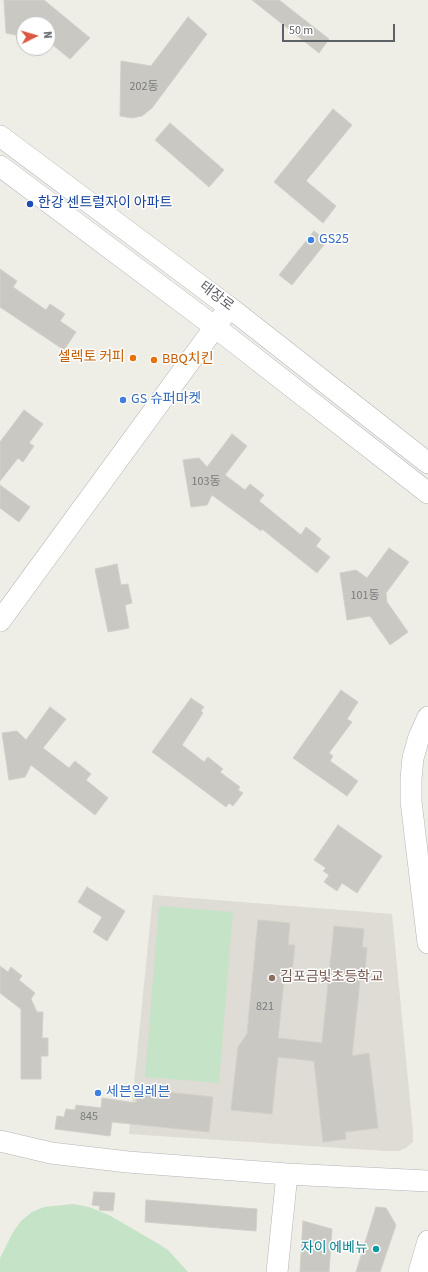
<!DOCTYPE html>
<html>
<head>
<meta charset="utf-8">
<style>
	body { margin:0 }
	#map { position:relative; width:428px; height:1272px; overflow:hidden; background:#eeede6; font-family:"Source Sans 3",sans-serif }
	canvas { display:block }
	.north { position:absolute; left:16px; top:16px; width:40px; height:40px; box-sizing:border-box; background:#fff; border:1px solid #bebfc1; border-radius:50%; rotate:85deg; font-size:11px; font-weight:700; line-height:16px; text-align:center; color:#5d6065 }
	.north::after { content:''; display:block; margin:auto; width:14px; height:18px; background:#da5841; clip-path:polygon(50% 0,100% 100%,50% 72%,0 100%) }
	.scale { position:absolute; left:282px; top:24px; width:113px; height:18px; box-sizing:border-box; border:2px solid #5d6065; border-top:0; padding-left:5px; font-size:12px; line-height:14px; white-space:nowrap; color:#5d6065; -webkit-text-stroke:3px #fff; paint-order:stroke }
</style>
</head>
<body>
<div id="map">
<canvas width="428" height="1272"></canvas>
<div class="north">N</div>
<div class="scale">50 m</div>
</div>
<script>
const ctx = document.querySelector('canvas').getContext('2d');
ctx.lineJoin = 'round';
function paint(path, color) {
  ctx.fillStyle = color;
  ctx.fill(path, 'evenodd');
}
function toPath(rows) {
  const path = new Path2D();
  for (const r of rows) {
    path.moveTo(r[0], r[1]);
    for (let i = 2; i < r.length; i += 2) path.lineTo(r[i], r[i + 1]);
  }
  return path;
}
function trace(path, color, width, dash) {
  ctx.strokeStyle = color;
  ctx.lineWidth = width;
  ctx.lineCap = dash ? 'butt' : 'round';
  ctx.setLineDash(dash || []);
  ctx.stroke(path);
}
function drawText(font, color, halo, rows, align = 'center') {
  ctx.font = font + ' "Source Sans 3","Noto Sans KR",sans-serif';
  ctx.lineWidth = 3;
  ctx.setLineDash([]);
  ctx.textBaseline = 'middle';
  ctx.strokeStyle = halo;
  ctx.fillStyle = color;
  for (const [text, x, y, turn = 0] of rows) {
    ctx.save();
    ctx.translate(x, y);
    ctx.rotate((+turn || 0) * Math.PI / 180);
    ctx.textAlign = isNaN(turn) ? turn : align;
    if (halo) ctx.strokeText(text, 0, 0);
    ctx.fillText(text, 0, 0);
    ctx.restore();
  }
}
paint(toPath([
	[153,895,392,914,413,1132,413,1142,406,1148,398,1151,385,1151,129,1134]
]), '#dedcd4');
paint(toPath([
	[159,906,233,912,219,1083,145,1077],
	[73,1204,89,1207,109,1215,157,1243,168,1250,188,1272,0,1272,0,1258,13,1232,21,1221,32,1212,44,1207]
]), '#c5e3c7');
const building = toPath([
	[4,0,44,0,90,38,70,59,48,41,48,24,24,24,24,37,6,33,4,0],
	[252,0,279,0,329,39,319,53,252,0],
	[188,17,207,34,152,108,142,116,132,118,120,116,121,61,151,66,188,17],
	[333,109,352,125,306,181,336,206,323,223,274,182,333,109],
	[170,123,224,170,209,187,155,140,170,123],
	[314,231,327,241,292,285,279,275,314,231],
	[0,269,17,281,13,287,46,310,50,304,65,314,60,321,76,332,64,350,0,307,0,269],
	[24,410,43,424,29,443,34,446,23,462,18,458,0,481,0,442,24,410],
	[232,434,247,446,225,475,245,490,250,484,264,495,259,501,301,535,306,527,321,539,316,546,330,557,317,573,262,529,261,531,212,495,207,505,191,507,183,460,199,458,207,467,232,434],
	[0,485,30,507,19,522,0,508,0,485],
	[389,548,409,562,386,593,387,602,408,632,390,645,370,616,347,620,340,573,356,570,367,578,389,548],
	[117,564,121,585,128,584,132,603,125,605,129,628,108,632,95,569,117,564],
	[341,690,358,702,347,719,352,722,329,753,333,756,330,761,358,781,347,796,293,758,341,690],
	[191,698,204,707,201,711,203,713,182,745,204,762,208,757,223,769,220,772,240,787,238,790,243,793,233,806,229,803,226,807,152,752,191,698],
	[50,707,66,719,43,748,69,768,75,761,91,774,86,780,108,798,95,815,31,765,25,777,9,780,2,733,17,731,26,740,50,707],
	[338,825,382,856,357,893,342,883,337,891,324,882,329,875,323,871,326,868,314,860,338,825],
	[87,887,125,911,107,941,93,932,102,917,78,902,87,887],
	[258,920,290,923,288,945,295,945,291,981,284,980,278,1038,322,1043,334,926,364,929,362,947,367,948,364,981,360,981,352,1056,369,1053,378,1128,345,1132,346,1139,323,1142,314,1061,278,1057,272,1114,231,1110,238,1047,247,1034,258,920],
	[0,966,8,972,11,967,22,976,19,980,35,993,31,999,37,1012,43,1012,42,1038,48,1038,48,1056,41,1056,41,1079,21,1079,21,1009,0,993,0,966],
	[138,1089,213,1097,209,1132,112,1122,110,1136,55,1129,57,1116,64,1117,66,1109,75,1110,76,1105,101,1108,102,1098,136,1103,138,1089],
	[94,1192,115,1193,113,1211,99,1210,100,1206,92,1205,94,1192],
	[146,1200,257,1209,256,1231,145,1222,146,1200],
	[376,1207,386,1208,396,1225,380,1272,356,1272,376,1207],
	[303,1221,332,1229,329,1272,300,1272,303,1221]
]);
paint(building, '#cac8c2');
trace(building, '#d2cfc5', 1);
const minor = toPath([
	[0,136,229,307,428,463],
	[0,166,215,327,428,493],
	[0,621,223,316],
	[428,717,419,737,413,758,411,779,411,801,428,943],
	[0,1141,51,1153,128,1162,287,1174,428,1181],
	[277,1272,287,1174],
	[419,1272,428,1241]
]);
trace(minor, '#b3b5b9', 22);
trace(minor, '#fff', 21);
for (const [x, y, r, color] of [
	[30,204,4,"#1a4fb4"],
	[311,240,4,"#3f7fe0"],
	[133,358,4,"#e8710a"],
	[154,360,4,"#e8710a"],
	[123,400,4,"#3f7fe0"],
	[272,978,4,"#8d6e63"],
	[98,1093,4,"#3f7fe0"],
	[376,1249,4,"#0f9aa8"]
]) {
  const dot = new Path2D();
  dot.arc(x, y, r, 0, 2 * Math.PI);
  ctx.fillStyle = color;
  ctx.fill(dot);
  trace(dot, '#fff', 1.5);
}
drawText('12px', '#787a7c', null, [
	["202동",144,87],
	["103동",206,482],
	["101동",365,596],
	["821",265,1007],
	["845",89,1117]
]);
drawText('14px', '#164399', '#fff', [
	["한강 센트럴자이 아파트",38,204]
], 'left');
drawText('14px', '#366cbe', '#fff', [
	["GS25",319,240],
	["GS 슈퍼마켓",131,400],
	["세븐일레븐",106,1093]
], 'left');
drawText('14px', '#5d6065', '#fff', [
	["태장로",216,297,37]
]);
drawText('14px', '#c56008', '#fff', [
	["셀렉토 커피",125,358],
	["BBQ치킨",162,360,"left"]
], 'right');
drawText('14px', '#785e54', '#fff', [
	["김포금빛초등학교",280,978]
], 'left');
drawText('14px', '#0d838f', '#fff', [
	["자이 에베뉴",368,1249]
], 'right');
</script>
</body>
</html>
